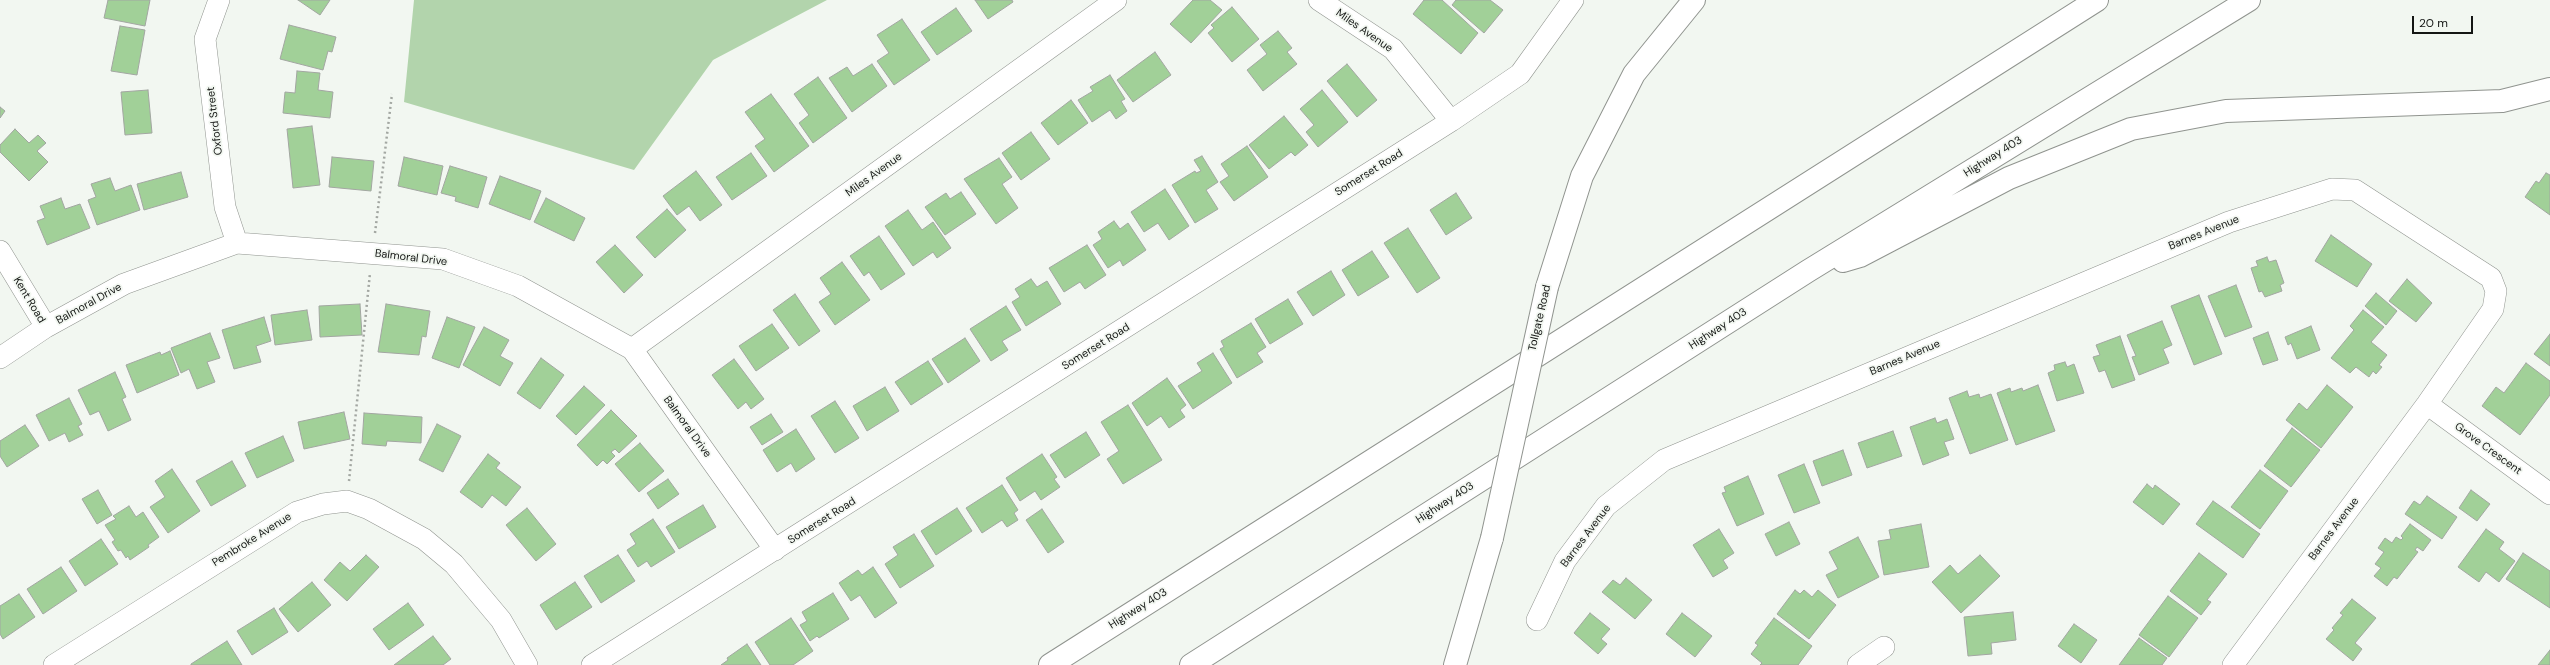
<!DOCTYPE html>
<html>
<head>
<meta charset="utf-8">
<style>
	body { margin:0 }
	#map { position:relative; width:2550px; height:665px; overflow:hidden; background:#f2f7f1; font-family:"DM Sans",sans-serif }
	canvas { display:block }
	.scale { position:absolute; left:2412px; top:16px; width:61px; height:18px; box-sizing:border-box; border:2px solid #141614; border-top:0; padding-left:5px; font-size:12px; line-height:14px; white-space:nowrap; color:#141614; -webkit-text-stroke:3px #f2f7f1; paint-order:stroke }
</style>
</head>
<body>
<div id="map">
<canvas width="2550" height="665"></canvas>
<div class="scale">20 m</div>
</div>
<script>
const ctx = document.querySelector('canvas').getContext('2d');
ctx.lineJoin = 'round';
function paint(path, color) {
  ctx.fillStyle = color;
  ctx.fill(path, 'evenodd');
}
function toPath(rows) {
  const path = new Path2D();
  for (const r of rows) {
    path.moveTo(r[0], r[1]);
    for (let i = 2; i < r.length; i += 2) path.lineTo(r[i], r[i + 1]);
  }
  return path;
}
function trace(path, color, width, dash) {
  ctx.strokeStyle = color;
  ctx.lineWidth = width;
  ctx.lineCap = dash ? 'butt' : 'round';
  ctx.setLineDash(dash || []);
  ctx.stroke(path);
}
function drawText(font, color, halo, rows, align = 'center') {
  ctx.font = font + ' "DM Sans",sans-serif';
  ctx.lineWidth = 3.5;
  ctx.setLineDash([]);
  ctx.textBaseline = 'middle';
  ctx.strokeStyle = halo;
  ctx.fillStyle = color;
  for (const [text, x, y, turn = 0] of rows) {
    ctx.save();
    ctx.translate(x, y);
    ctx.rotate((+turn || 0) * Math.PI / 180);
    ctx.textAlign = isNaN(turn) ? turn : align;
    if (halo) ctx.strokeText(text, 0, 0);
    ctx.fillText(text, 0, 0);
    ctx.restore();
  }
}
paint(toPath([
	[414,0,827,0,713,60,634,170,404,102]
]), '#b2d4ac');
const building = toPath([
	[108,0,150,0,145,26,104,18,108,0],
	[298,0,330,0,320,15,298,0],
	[975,0,1012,0,1013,2,988,19,975,0],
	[1193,0,1210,0,1222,10,1191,43,1170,24,1193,0],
	[1424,0,1442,0,1478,33,1461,54,1413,14,1424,0],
	[1456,0,1490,0,1503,10,1484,33,1452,5,1456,0],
	[1232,7,1259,39,1232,62,1208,33,1214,28,1211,25,1232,7],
	[956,8,972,31,937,55,921,32,956,8],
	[902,19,930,60,894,85,877,61,889,53,877,35,902,19],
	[289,25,336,37,332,52,328,51,323,70,280,59,289,25],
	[120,26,145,30,137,75,111,71,120,26],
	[1278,31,1292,48,1287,52,1297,64,1263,91,1247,70,1267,54,1260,45,1278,31],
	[1155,52,1171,75,1133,102,1117,80,1155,52],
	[872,64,887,86,852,112,829,78,847,67,853,76,872,64],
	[1347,64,1377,100,1357,117,1327,81,1347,64],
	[297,71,320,73,318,90,333,92,330,118,283,113,285,92,295,93,297,71],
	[1110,75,1125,99,1121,101,1127,111,1116,119,1110,110,1092,122,1078,100,1093,91,1090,87,1110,75],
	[818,77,847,118,813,143,799,123,809,115,794,94,818,77],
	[148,90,152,133,125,135,121,92,148,90],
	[1322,90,1348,122,1318,147,1306,132,1314,125,1300,109,1322,90],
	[771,94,809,146,774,172,755,146,765,139,745,112,771,94],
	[1071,100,1088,123,1058,145,1041,123,1071,100],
	[0,107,5,111,0,118,0,107],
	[1284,116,1308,145,1295,156,1291,152,1269,169,1249,145,1284,116],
	[312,126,320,185,293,188,287,129,312,126],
	[15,129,29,143,38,135,46,143,37,151,48,162,29,181,0,152,0,145,15,129],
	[1031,132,1050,159,1021,180,1002,153,1031,132],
	[1247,146,1268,177,1234,201,1220,182,1229,176,1221,164,1247,146],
	[751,153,767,176,732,200,716,177,751,153],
	[1202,156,1218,182,1206,190,1218,209,1195,223,1172,185,1195,171,1196,173,1201,171,1194,160,1202,156],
	[332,157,374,161,371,191,329,187,332,157],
	[404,157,443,166,437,195,398,186,404,157],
	[999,158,1012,177,1002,184,1018,208,996,224,964,179,999,158],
	[450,166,487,177,478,208,455,201,456,197,441,193,450,166],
	[696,171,722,205,700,221,689,206,677,215,663,196,696,171],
	[181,172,188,197,144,210,137,184,181,172],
	[2546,173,2550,175,2550,215,2525,197,2536,181,2539,183,2546,173],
	[500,176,541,191,530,220,489,204,500,176],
	[110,178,115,191,131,185,140,210,97,225,88,200,96,197,91,184,110,178],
	[1165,189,1189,226,1169,240,1158,223,1144,232,1131,212,1165,189],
	[961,192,976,214,945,235,925,207,946,193,950,199,961,192],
	[1456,193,1472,218,1446,235,1430,210,1456,193],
	[61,198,65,209,80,204,90,228,47,245,37,221,45,218,40,206,61,198],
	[546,198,585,218,574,241,534,222,546,198],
	[667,209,686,230,655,258,636,237,667,209],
	[908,210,922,230,933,222,951,248,937,258,933,252,913,266,885,226,908,210],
	[1114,221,1120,229,1128,223,1146,250,1123,266,1120,260,1108,268,1093,245,1102,239,1098,232,1114,221],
	[1408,228,1440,278,1417,293,1384,243,1408,228],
	[2331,235,2372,264,2357,287,2315,261,2331,235],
	[879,236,905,274,881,290,869,272,864,276,850,256,879,236],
	[615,245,643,275,624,293,596,262,615,245],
	[1087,245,1106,275,1085,289,1080,282,1064,292,1049,268,1087,245],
	[1372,251,1389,277,1358,296,1342,270,1372,251],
	[2267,257,2269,262,2276,260,2284,283,2280,285,2282,291,2265,297,2262,291,2259,292,2251,268,2258,266,2256,261,2267,257],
	[842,262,870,300,835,325,819,302,831,294,820,278,842,262],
	[1331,271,1345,295,1313,316,1297,292,1331,271],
	[1031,279,1037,287,1047,281,1061,304,1026,326,1012,302,1020,297,1015,289,1031,279],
	[2407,279,2432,303,2416,322,2389,301,2407,279],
	[2236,285,2252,327,2225,337,2208,296,2236,285],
	[2376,293,2397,311,2386,325,2365,306,2376,293],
	[795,294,820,331,799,346,773,310,795,294],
	[2199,295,2222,354,2194,365,2171,306,2199,295],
	[1288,299,1303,324,1270,344,1255,319,1288,299],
	[360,304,362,335,320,337,319,306,360,304],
	[386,304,430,311,426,337,422,336,419,355,378,352,386,304],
	[1006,306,1021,330,1002,341,1008,350,991,361,970,329,1006,306],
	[307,310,312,340,275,345,271,315,307,310],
	[2363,310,2384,327,2371,342,2387,355,2379,365,2382,367,2376,374,2373,371,2369,377,2356,367,2350,373,2331,358,2354,330,2350,326,2363,310],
	[264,317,271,341,256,346,261,362,234,369,222,330,264,317],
	[447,317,475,327,459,368,432,358,447,317],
	[2162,321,2172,345,2163,349,2169,363,2139,375,2132,357,2136,356,2127,335,2162,321],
	[1251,323,1266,347,1257,353,1263,362,1237,378,1220,349,1224,347,1221,341,1251,323],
	[772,324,789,348,756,371,739,346,772,324],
	[2311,326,2320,350,2297,359,2291,343,2288,345,2285,337,2311,326],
	[484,327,509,340,500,356,513,363,500,386,463,365,484,327],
	[2268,332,2278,360,2263,365,2253,338,2268,332],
	[210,333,220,358,207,362,215,382,197,389,189,369,181,373,171,348,210,333],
	[2550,334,2550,366,2534,354,2550,334],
	[2120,336,2135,380,2112,388,2105,370,2099,372,2093,357,2100,355,2096,345,2120,336],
	[965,338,980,361,948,383,932,359,965,338],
	[170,351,179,375,137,393,126,365,160,352,161,355,170,351],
	[1213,353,1232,383,1193,409,1178,386,1202,371,1197,363,1213,353],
	[541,358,564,375,540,409,517,393,541,358],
	[734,359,764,399,751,409,746,402,738,409,712,375,734,359],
	[928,361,943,384,911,405,895,382,928,361],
	[2065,362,2067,367,2074,364,2084,393,2057,401,2048,373,2055,370,2054,365,2065,362],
	[2526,363,2550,381,2550,395,2520,435,2482,406,2496,387,2504,393,2526,363],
	[115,372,126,397,122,399,131,420,108,431,99,411,90,415,78,390,115,372],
	[1167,378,1186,405,1180,410,1185,417,1169,428,1161,416,1147,426,1132,403,1167,378],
	[2038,385,2055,431,2016,445,1997,393,2010,388,2011,392,2022,388,2023,391,2038,385],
	[2327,385,2353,407,2321,448,2286,420,2299,403,2307,410,2327,385],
	[584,386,605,405,576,435,556,416,584,386],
	[885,387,899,411,867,431,853,406,885,387],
	[1967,391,1969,397,1979,394,1980,398,1991,394,2008,440,1970,454,1949,398,1967,391],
	[69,398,82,424,78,426,83,435,69,442,65,433,49,441,36,415,69,398],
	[835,401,859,438,835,453,811,416,835,401],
	[1128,405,1162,460,1123,484,1107,459,1119,451,1101,422,1128,405],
	[611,410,637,436,619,453,615,449,611,452,615,456,607,464,603,460,597,466,577,445,611,410],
	[344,412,350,439,304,449,298,422,344,412],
	[364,413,422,417,421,443,387,441,386,446,362,444,364,413],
	[771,414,783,432,762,445,750,427,771,414],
	[1935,418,1937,423,1947,419,1954,439,1944,442,1949,455,1923,465,1910,427,1935,418],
	[437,424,461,436,443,472,419,460,437,424],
	[25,425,39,446,7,467,0,456,0,441,25,425],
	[2292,428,2320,450,2291,487,2264,466,2292,428],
	[796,429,815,459,796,472,791,463,777,472,763,450,796,429],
	[1893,431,1902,456,1867,468,1858,443,1893,431],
	[1086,432,1100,455,1065,478,1050,455,1086,432],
	[283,436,294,461,257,478,245,453,283,436],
	[640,443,664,471,639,492,615,464,640,443],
	[1843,450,1852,475,1822,486,1813,461,1843,450],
	[488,454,500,463,496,468,521,487,506,506,492,495,482,508,460,492,488,454],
	[1042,454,1057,477,1054,479,1060,487,1041,500,1035,491,1020,501,1006,478,1042,454],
	[232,461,246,486,211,506,196,481,232,461],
	[1804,464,1820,503,1794,513,1778,475,1804,464],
	[172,469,200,511,168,533,150,507,165,497,155,481,172,469],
	[2260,470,2288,491,2260,529,2231,507,2260,470],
	[1748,476,1764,514,1737,526,1722,493,1726,492,1724,487,1748,476],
	[668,479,679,494,658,509,647,493,668,479],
	[2147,484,2153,489,2155,485,2180,504,2163,525,2133,502,2147,484],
	[1002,485,1018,510,1014,513,1018,520,1007,527,1002,520,982,533,966,508,1002,485],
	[98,490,112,515,97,524,82,499,98,490],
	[2471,490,2490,504,2477,521,2459,508,2471,490],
	[2427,496,2457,517,2442,539,2405,514,2414,501,2420,505,2427,496],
	[2213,501,2260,534,2243,558,2196,524,2213,501],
	[703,505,716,527,679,549,666,527,703,505],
	[129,506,136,517,143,512,159,537,148,545,149,547,130,560,128,556,126,558,121,550,118,551,112,542,115,540,105,525,116,519,113,516,129,506],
	[527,508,556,544,536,561,506,525,527,508],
	[957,508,972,531,936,555,921,531,957,508],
	[1042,509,1064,542,1048,553,1026,520,1042,509],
	[653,519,675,552,651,567,647,561,638,567,627,550,636,544,630,534,653,519],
	[1789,522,1800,544,1776,556,1765,534,1789,522],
	[1921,524,1929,567,1884,575,1878,541,1891,539,1889,530,1921,524],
	[2410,524,2431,540,2423,551,2417,547,2415,550,2418,552,2397,579,2394,577,2387,586,2374,576,2381,568,2375,564,2384,552,2378,548,2385,538,2392,543,2396,537,2401,540,2403,538,2401,536,2410,524],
	[1719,529,1734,553,1723,560,1728,568,1713,577,1693,545,1719,529],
	[2486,529,2504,542,2499,549,2515,561,2499,582,2486,572,2479,582,2458,567,2486,529],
	[914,534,934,566,900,588,885,564,898,555,893,547,914,534],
	[1858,537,1879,577,1838,598,1826,575,1838,569,1829,552,1858,537],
	[101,539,118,564,85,586,69,561,101,539],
	[2199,553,2227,574,2207,600,2211,602,2201,615,2170,591,2199,553],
	[2523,553,2550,571,2550,608,2506,579,2523,553],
	[366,555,379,567,347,601,324,580,340,562,350,571,366,555],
	[618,555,635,581,601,603,584,576,618,555],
	[1980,555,2000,576,1961,613,1932,582,1950,565,1958,574,1980,555],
	[61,567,77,591,43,614,27,589,61,567],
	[873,567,897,603,875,618,860,595,851,601,839,583,858,570,862,575,873,567],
	[1626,578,1652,600,1635,619,1602,592,1613,580,1620,585,1626,578],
	[312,582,331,605,298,632,279,609,312,582],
	[575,582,592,607,556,630,540,605,575,582],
	[1795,590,1800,594,1804,590,1812,597,1818,590,1836,605,1809,639,1777,614,1795,590],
	[833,593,849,619,819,638,817,636,810,641,800,625,807,621,802,612,833,593],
	[19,594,35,617,3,639,0,634,0,606,19,594],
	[2168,596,2198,618,2169,657,2139,635,2168,596],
	[2352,599,2376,618,2355,643,2362,649,2353,661,2326,639,2334,630,2332,628,2343,615,2340,613,2352,599],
	[408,603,424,625,389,650,373,629,408,603],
	[274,608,288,632,252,655,237,631,274,608],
	[2013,612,2016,640,1991,643,1992,654,1968,656,1964,617,2013,612],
	[1590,613,1610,629,1601,639,1607,644,1598,654,1574,633,1590,613],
	[1682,613,1712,636,1695,657,1666,634,1682,613],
	[791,618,813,651,793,665,770,665,755,642,791,618],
	[1774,618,1812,646,1798,665,1760,665,1762,663,1751,654,1758,645,1755,643,1774,618],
	[2074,624,2097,640,2081,663,2058,646,2074,624],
	[433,636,451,659,443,665,394,665,433,636],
	[2139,638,2167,658,2162,665,2119,665,2139,638],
	[227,641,242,665,191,665,191,664,227,641],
	[747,644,761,665,721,665,728,660,727,658,747,644],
	[2550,650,2550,665,2538,665,2550,650]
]);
paint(building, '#a1d098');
trace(building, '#a2a6a1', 1);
const minor = toPath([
	[219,0,205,39,225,207,237,243],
	[1319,0,1393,49,1451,121],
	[0,251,46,327],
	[632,349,1116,0],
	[0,358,46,327,124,284,237,243,443,259,518,286,632,349,775,550],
	[2427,404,2550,494],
	[1537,620,1565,561,1606,506,1664,460,2229,222,2332,189,2355,190,2491,278,2496,291,2493,309,2427,404,2233,665],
	[54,665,297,512,323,504,347,501,369,509,424,539,454,564,501,620,527,665],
	[592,665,1451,121,1520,74,1573,0],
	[1858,665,1884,647]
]);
const major = toPath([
	[1547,287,1582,176,1634,74,1694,0],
	[1455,665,1492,538]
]);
const highway = toPath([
	[1843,261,1860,256,2009,178,2131,129,2226,111,2502,101,2550,89],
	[1050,665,2097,0],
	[1191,665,1808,271,2249,0]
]);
trace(minor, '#90948f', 22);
trace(major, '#90948f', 24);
trace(highway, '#90948f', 24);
trace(toPath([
	[375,233,392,94],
	[349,481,370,273]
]), '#a3a7a2', 2.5, [2, 3]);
trace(minor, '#fff', 21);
trace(major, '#fff', 22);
trace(highway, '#fff', 22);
const majorBridge = toPath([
	[1492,538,1547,287]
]);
trace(majorBridge, '#90948f', 24, []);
trace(majorBridge, '#fff', 22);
drawText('11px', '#141614', '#f2f7f1', [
	["Miles Avenue",1364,31,35],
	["Oxford Street",215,121,-97],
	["Highway 403",1993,157,-32],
	["Somerset Road",1369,173,-32],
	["Miles Avenue",874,175,-36],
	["Barnes Avenue",2204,233,-22],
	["Balmoral Drive",411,258,7],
	["Kent Road",29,300,59],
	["Balmoral Drive",89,304,-29],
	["Tollgate Road",1540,318,-77],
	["Highway 403",1718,329,-33],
	["Somerset Road",1096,347,-32],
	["Barnes Avenue",1905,358,-23],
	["Balmoral Drive",687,427,54],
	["Grove Crescent",2488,449,36],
	["Highway 403",1445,503,-33],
	["Somerset Road",822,521,-32],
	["Barnes Avenue",2334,529,-53],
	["Barnes Avenue",1586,536,-53],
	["Pembroke Avenue",252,540,-32],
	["Highway 403",1138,609,-32]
]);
</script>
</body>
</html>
